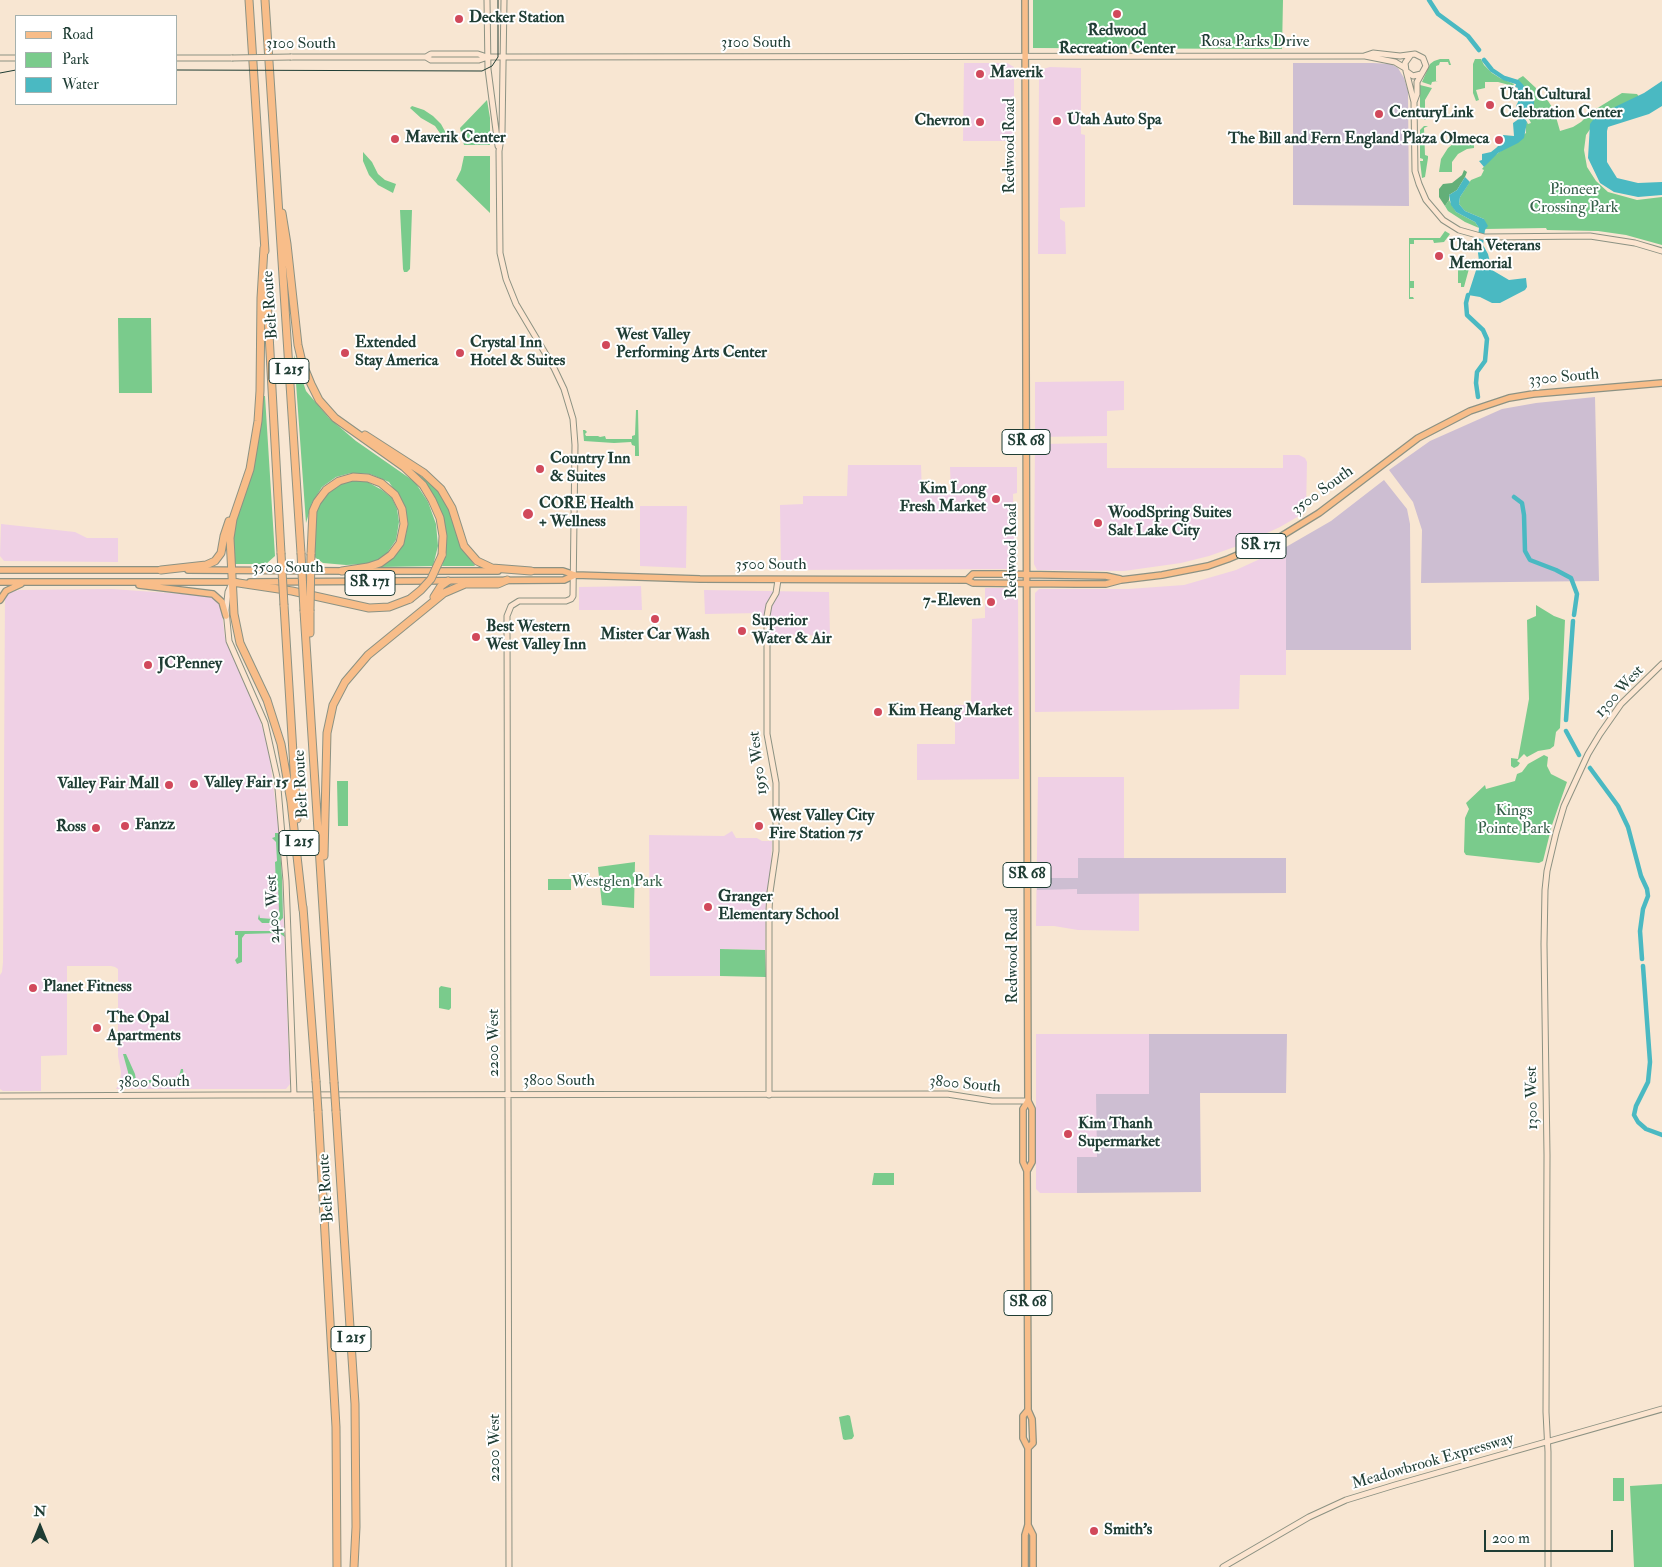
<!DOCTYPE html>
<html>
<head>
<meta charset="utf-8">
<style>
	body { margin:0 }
	#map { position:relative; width:1662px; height:1567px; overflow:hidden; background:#f8e6d2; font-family:"IM FELL Double Pica",serif }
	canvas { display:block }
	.legend { position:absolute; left:15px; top:15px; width:162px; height:90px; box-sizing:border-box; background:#fff; border:1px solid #a5b1ae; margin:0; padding:6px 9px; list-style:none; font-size:15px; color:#1f3d34 }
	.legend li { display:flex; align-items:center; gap:10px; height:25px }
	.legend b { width:25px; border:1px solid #a5b1ae }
	.north { position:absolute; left:15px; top:1502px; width:50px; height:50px; -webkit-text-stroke:4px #fff; paint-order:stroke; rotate:0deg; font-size:14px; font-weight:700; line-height:20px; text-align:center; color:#1f3d34 }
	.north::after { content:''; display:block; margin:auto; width:18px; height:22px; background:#1f3d34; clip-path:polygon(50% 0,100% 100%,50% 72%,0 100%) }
	.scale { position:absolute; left:1484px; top:1530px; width:129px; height:22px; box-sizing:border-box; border:2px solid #1f3d34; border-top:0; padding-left:6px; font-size:15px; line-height:18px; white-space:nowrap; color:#1f3d34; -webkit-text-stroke:4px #fff; paint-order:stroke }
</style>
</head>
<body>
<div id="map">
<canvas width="1662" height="1567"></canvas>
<ul class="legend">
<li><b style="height:6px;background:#f8bd89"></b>Road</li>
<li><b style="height:14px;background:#7acb8c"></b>Park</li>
<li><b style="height:14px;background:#4ab9c2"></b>Water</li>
</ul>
<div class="north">N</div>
<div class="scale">200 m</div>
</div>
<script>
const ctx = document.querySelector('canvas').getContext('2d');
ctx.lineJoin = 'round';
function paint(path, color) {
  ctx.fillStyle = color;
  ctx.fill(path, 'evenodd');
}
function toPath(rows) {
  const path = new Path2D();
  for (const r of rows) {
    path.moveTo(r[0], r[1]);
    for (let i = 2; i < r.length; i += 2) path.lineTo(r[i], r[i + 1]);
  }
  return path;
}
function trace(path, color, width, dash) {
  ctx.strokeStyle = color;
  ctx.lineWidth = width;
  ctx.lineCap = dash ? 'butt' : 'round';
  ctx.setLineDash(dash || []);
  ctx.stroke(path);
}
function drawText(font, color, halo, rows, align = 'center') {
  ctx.font = font + ' "IM FELL Double Pica",serif';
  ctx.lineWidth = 4;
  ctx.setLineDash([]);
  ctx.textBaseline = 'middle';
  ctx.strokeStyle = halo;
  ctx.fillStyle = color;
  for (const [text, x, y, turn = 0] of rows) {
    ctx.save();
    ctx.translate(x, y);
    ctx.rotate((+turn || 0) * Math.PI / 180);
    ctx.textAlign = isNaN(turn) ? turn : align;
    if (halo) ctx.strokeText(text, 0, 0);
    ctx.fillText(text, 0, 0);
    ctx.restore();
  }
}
paint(toPath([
	[964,63,1007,63,1014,67,1014,141,963,141],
	[1050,67,1081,68,1081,134,1085,135,1085,207,1060,208,1060,219,1065,222,1066,254,1038,254,1039,77,1040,73,1043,69],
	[1124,381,1124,410,1107,411,1107,436,1035,437,1035,382],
	[1107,443,1107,468,1283,468,1283,455,1299,455,1305,458,1307,462,1306,512,1280,527,1243,544,1209,556,1181,563,1124,571,1037,570,1034,564,1035,446,1039,444],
	[848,465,921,465,922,494,951,494,950,467,1017,467,1017,493,1013,494,1015,569,781,570,780,505,803,504,803,496,847,496],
	[640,506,687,506,686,568,640,566],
	[1,524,75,532,87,538,118,538,118,562,4,561,0,556],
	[1286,547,1286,675,1240,675,1239,709,1035,712,1035,593,1039,589,1128,589,1184,585,1236,570],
	[641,586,642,610,579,610,579,587],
	[985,588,1015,588,1018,593,1019,779,917,780,917,744,955,744,955,705,971,705,972,619,985,618],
	[112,589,212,596,219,603,222,613,225,638,260,720,266,740,270,760,279,833,282,878,290,1084,286,1089,116,1089,120,1082,121,1072,118,1056,118,969,115,967,111,966,67,966,67,1055,41,1056,41,1091,3,1091,0,1089,0,975,2,972,3,962,5,594,19,590],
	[704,590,829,592,830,636,771,634,761,613,705,614],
	[1038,777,1124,777,1124,858,1286,858,1286,893,1139,893,1139,931,1078,930,1054,926,1036,926],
	[732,831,736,838,757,838,762,841,772,841,771,865,766,899,765,950,720,949,720,976,650,976,649,835,724,836],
	[1036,1034,1149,1034,1149,1094,1097,1118,1097,1158,1077,1157,1077,1193,1040,1193,1036,1189]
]), '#efd0e5');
paint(toPath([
	[1293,63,1373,63,1391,64,1398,68,1404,78,1408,91,1409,206,1293,205],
	[1595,397,1599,581,1421,583,1422,530,1413,502,1389,470,1430,441,1502,409,1536,403],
	[1384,480,1407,509,1410,524,1411,650,1286,650,1286,547,1331,521],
	[1078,858,1286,858,1286,893,1077,894,1077,889,1037,890,1037,878,1078,878],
	[1149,1034,1287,1034,1286,1093,1200,1093,1201,1192,1077,1193,1077,1157,1097,1157,1096,1094,1149,1094]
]), '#cdbed2');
paint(toPath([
	[1033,0,1283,0,1282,49,1033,48],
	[1440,59,1449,59,1451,65,1449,65,1448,62,1440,62,1439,65,1436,66,1436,81,1438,81,1432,82,1431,85,1422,82,1430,64,1434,61],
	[1475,59,1481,59,1484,65,1492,73,1500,78,1514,84,1513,86,1498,82,1485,82,1485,88,1476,90,1479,100,1476,101,1473,93,1473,64],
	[1523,76,1536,88,1536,93,1540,93,1548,101,1554,110,1560,131,1573,127,1581,122,1591,112,1622,93,1637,94,1640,98,1593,125,1586,135,1584,150,1587,167,1596,181,1608,192,1637,200,1662,197,1662,245,1626,235,1598,231,1547,230,1546,228,1485,229,1484,219,1465,211,1459,204,1460,197,1471,180,1481,176,1484,170,1482,169,1491,158,1526,133,1526,124,1527,122,1528,124,1531,123,1529,119,1534,104,1518,79],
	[1420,85,1432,88,1425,100,1425,108,1428,117,1425,120,1420,116],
	[487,100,490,118,490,145,464,145,460,128],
	[412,106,424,110,433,116,441,124,447,135,444,139,435,126,421,118,410,108],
	[1424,126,1428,126,1424,128,1425,155,1428,156,1428,158,1425,177,1422,178,1420,161,1423,161,1423,159,1420,158,1420,130],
	[1474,136,1474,148,1467,149,1458,154,1452,162,1452,172,1439,172,1441,159,1448,148,1458,140],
	[363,152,372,162,378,174,385,180,396,184,393,193,378,185,369,175,363,161],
	[464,156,490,156,490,213,456,180,461,170],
	[1449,200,1456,212,1475,222,1479,228,1465,222,1448,211,1445,206],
	[400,210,412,210,410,269,407,272,404,272,403,269],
	[1445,231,1450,234,1444,242,1434,243,1433,240,1414,240,1414,244,1410,244,1410,281,1414,281,1414,288,1410,288,1410,297,1413,297,1414,299,1409,299,1409,238,1440,238],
	[1461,265,1470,265,1464,287,1461,287,1461,283,1458,283,1458,268,1461,268],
	[118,318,151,318,152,393,119,393],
	[294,355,306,391,329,418,356,441,415,482,428,502,436,524,438,546,433,566,380,567,398,552,406,535,407,516,401,500,389,482,370,474,351,473,336,477,322,487,312,503,306,523],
	[263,396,265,396,275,556,266,564,233,564,233,526,240,506],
	[636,410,638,410,639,456,635,456,635,446,632,445,631,442,614,443,584,441,583,430,585,430,587,432,585,434,586,436,598,436,600,437,605,436,606,439,632,439,632,436,635,435],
	[406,465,437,488,447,505,461,545,475,566,442,566,446,548,445,532,441,514],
	[364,480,382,490,392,498,397,509,399,522,396,540,385,556,378,560,364,564,346,565,323,563,313,556,314,519,319,502,327,491,336,485,352,481],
	[1536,605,1554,616,1565,620,1560,728,1556,732,1554,746,1550,749,1538,751,1527,757,1524,754,1517,761,1520,763,1518,766,1514,768,1511,766,1511,758,1518,759,1529,699,1527,620,1536,616],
	[1544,755,1548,757,1547,766,1551,774,1567,782,1552,825,1543,861,1539,863,1466,855,1464,852,1465,818,1469,809,1466,803,1485,785,1486,789,1515,781,1517,774,1522,772,1528,764],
	[337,781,348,781,348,826,338,826],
	[275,833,279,833,282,878,283,918,280,921,275,923,262,923,258,919,259,914,260,918,273,919,277,917,277,914,279,912,278,885,276,885,275,862,277,861,276,842,272,838,275,837],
	[635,862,634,908,602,905,598,867],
	[548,879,571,879,571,890,548,890],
	[235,931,280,931,284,933,285,937,279,933,245,934,242,938,242,962,237,964,235,960,238,957,238,935,235,935],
	[720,949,765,950,766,977,720,976],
	[441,986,451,988,451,1008,449,1010,439,1008,439,988],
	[123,1054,126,1054,135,1074,136,1080,176,1080,176,1077,179,1076,181,1069,183,1069,184,1084,171,1086,151,1083,129,1087,128,1072],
	[874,1173,894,1173,894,1185,872,1185],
	[848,1415,850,1416,854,1436,852,1439,845,1440,843,1439,839,1417],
	[1613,1478,1624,1478,1624,1501,1613,1501],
	[1662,1484,1662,1567,1634,1567,1630,1486]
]), '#7acb8c');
paint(toPath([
	[1464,170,1467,172,1465,177,1457,190,1449,195,1449,200,1445,206,1439,197,1439,189,1443,184,1452,183,1462,175]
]), '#63af78');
paint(toPath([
	[1518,79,1534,98,1534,104,1529,119,1516,106,1520,98,1515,95,1518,88,1515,87],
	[1662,81,1662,106,1649,114,1611,126,1608,127,1607,131,1607,162,1617,178,1638,183,1662,182,1662,195,1638,197,1614,192,1600,183,1588,158,1590,124,1596,116,1644,93],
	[1523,116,1527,122,1524,138,1518,143,1498,153,1484,167,1479,161,1482,160,1482,154,1491,152,1496,148,1501,143,1503,135,1514,136,1513,123],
	[1465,177,1470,182,1460,197,1459,204,1465,211,1484,219,1488,226,1485,230,1483,245,1488,254,1492,270,1509,280,1526,278,1527,287,1525,290,1500,303,1492,303,1480,297,1468,295,1479,261,1477,245,1479,228,1475,222,1456,212,1451,205,1449,195,1457,190]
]), '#4ab9c2');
trace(toPath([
	[1429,0,1438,14,1468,36,1479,50],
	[1484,60,1492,70,1504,78,1517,82,1521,86],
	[1468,295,1466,303,1467,315,1483,330,1487,339,1485,361,1477,372,1476,383,1478,397],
	[1514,497,1522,503,1524,515,1525,551,1530,560,1556,570,1571,578,1577,594,1574,615],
	[1566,720,1573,621],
	[1566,731,1579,755],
	[1590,768,1618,806,1628,827,1641,876,1647,889,1648,896,1643,909,1640,931,1642,959],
	[1643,966,1650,1062,1648,1082,1636,1106,1634,1115,1638,1122,1646,1129,1662,1135]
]), '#4ab9c2', 4.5);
const secondary = toPath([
	[487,0,488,69,498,146],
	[504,0,502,132,499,151,500,253,506,279,516,304,554,368,564,389,573,419,575,445,573,596,571,599,566,601,519,601,511,606,507,616,509,1567],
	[1365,56,1395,62,1405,68],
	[1410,56,1405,63,1406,71,1413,76,1421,74],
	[291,57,426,57,431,60,479,60,488,57,502,57,1364,56,1373,53,1400,56,1415,54,1423,58,1426,66,1417,82,1417,94,1414,102,1415,171,1419,184,1426,200,1443,220,1459,230,1484,237,1590,236,1635,243,1662,251],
	[426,57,431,54,478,54,487,57],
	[0,58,16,58],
	[176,58,232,58],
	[1406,71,1414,102],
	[232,583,228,592,226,610,229,641,265,723,277,777,286,881,294,1095],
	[769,1095,769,911,770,892,776,851,776,783,767,734,767,616,769,605,776,593,778,580],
	[0,1096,223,1095,947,1094,992,1101,1028,1101],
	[1223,1567,1309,1517,1346,1500,1395,1485,1662,1409],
	[1548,1567,1548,1452,1546,1412,1547,1155,1544,944,1545,890,1547,871,1556,833,1564,806,1588,754,1600,734,1621,704,1662,664]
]);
const primary = toPath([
	[1025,0,1028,1101,1032,1109,1032,1162,1027,1171],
	[0,570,163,570],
	[188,570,346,571],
	[355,571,498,571],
	[528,571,563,571,575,575,700,579,967,580,973,583,1077,584,1106,584,1121,580,1162,575,1208,566,1228,559,1280,537,1319,513,1418,438,1470,411,1509,398,1533,394,1662,383],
	[967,580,973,574,1000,574,1106,576,1120,579],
	[0,582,236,582],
	[250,582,564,580,575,575],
	[139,585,213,594,222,602,226,616],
	[0,600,6,591,21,584],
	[1028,1101,1023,1109,1023,1162,1027,1171,1028,1410,1032,1419,1033,1443,1028,1448],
	[1028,1525,1033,1535,1033,1567],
	[1025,1567,1025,1535,1028,1525,1028,1448,1023,1438,1023,1416,1028,1410]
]);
const highway = toPath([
	[249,0,265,251],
	[265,0,301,553],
	[282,213,287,244,298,345,302,362,311,384,319,400,335,418,404,467,423,485,432,500,440,518,443,536,442,555],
	[264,248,261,298,260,391,258,421,250,469,233,519,230,538,234,614,240,643,267,700,281,744,291,802,303,910],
	[266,279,281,553],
	[365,435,424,473,441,489,452,508,464,546,477,561,492,568,531,571],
	[311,554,313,511,317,502,326,490,339,481,353,477,368,478,381,483,395,495,402,509,404,524,400,543,391,555,380,563,368,567,342,571],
	[161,570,206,565,215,561,221,553,224,536,229,521],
	[232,582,292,591,369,608,389,607,410,599],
	[434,597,441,586,448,581],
	[284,605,297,819],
	[304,611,334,1082],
	[310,633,310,611],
	[324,856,327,733,333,705,345,682,368,655,444,593,465,584,498,584,507,580],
	[303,907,316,1081],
	[318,1111,336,1427,337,1567],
	[336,1111,355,1404,356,1527,354,1567]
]);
trace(secondary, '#8c9283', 7);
trace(primary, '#8c9283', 8);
trace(highway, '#8c9283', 9);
trace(secondary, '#fce5d0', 5);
trace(primary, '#f8bd89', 5.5);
trace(highway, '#f8bd89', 7);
trace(toPath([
	[176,70,482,71,492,66,498,57,498,0],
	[0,73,16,70]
]), '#1f3d34', 1);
const secondaryBridge = toPath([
	[232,58,291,57]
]);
const highwayBridge = toPath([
	[281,553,284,605],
	[301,553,304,611],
	[410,599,421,590,431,579,442,555],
	[310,611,311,554],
	[316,1081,318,1111],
	[334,1082,336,1111]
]);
trace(secondaryBridge, '#8c9283', 7, []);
trace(highwayBridge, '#8c9283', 9, []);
trace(secondaryBridge, '#fce5d0', 5);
trace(highwayBridge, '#f8bd89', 7);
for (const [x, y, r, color] of [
	[1117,14,5,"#d1495b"],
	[459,19,5,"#d1495b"],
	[980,74,5,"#d1495b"],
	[1490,105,5,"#d1495b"],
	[1379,114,5,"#d1495b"],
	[1057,121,5,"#d1495b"],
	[980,122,5,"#d1495b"],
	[395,139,5,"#d1495b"],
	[1499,140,5,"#d1495b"],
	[1439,256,5,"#d1495b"],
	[606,345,5,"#d1495b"],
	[345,353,5,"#d1495b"],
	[460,353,5,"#d1495b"],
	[540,469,5,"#d1495b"],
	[996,499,5,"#d1495b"],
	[528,514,6,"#d1495b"],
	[1098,523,5,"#d1495b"],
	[991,602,5,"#d1495b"],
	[655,619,5,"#d1495b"],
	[742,631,5,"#d1495b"],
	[476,637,5,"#d1495b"],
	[148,665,5,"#d1495b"],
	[878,712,5,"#d1495b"],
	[194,784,5,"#d1495b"],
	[169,785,5,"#d1495b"],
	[125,826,5,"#d1495b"],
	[759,826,5,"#d1495b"],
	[96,828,5,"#d1495b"],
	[708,907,5,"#d1495b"],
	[33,988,5,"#d1495b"],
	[97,1028,5,"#d1495b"],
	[1068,1134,5,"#d1495b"],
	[1094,1531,5,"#d1495b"]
]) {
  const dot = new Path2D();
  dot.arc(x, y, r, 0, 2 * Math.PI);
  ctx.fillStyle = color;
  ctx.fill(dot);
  trace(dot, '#fff', 2);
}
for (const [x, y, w] of [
	[289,371,40],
	[1026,442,48],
	[1261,546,50],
	[370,583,50],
	[299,843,40],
	[1027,875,48],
	[1028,1303,48],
	[351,1339,40]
]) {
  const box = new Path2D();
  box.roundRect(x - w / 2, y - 12.5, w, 25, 4);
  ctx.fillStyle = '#fff';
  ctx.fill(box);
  trace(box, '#1f3d34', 1);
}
drawText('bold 15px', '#1f3d34', null, [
	["I 215",289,371],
	["SR 68",1026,442],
	["SR 171",1261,546],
	["SR 171",370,583],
	["I 215",299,843],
	["SR 68",1027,875],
	["SR 68",1028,1303],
	["I 215",351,1339]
]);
drawText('bold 16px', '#1f3d34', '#fff', [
	["Decker Station",469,19],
	["Redwood",1117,32,"center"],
	["Recreation Center",1117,50,"center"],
	["Maverik",990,74],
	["Utah Cultural",1500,96],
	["Celebration Center",1500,114],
	["CenturyLink",1389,114],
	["Utah Auto Spa",1067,121],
	["Chevron",970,122,"right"],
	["Maverik Center",405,139],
	["The Bill and Fern England Plaza Olmeca",1489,140,"right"],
	["Utah Veterans",1449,247],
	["Memorial",1449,265],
	["West Valley",616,336],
	["Performing Arts Center",616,354],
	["Extended",355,344],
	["Stay America",355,362],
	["Crystal Inn",470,344],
	["Hotel & Suites",470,362],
	["Country Inn",550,460],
	["& Suites",550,478],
	["Kim Long",986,490,"right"],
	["Fresh Market",986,508,"right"],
	["CORE Health",539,505],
	["+ Wellness",539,523],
	["WoodSpring Suites",1108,514],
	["Salt Lake City",1108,532],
	["7-Eleven",981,602,"right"],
	["Superior",752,622],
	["Water & Air",752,640],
	["Best Western",486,628],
	["West Valley Inn",486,646],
	["Mister Car Wash",655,636,"center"],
	["JCPenney",158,665],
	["Kim Heang Market",888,712],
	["Valley Fair 15",204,784],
	["Valley Fair Mall",159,785,"right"],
	["West Valley City",769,817],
	["Fire Station 75",769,835],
	["Fanzz",135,826],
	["Ross",86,828,"right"],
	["Granger",718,898],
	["Elementary School",718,916],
	["Planet Fitness",43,988],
	["The Opal",107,1019],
	["Apartments",107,1037],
	["Kim Thanh",1078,1125],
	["Supermarket",1078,1143],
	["Smith's",1104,1531]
], 'left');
drawText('16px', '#1f3d34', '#fff', [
	["Rosa Parks Drive",1255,43],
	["3100 South",756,44],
	["3100 South",301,45],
	["Redwood Road",1011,146,-90],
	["Belt Route",271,305,-94],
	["3300 South",1564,378,-5],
	["3500 South",1323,491,-36],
	["Redwood Road",1013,551,-90],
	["3500 South",771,566],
	["3500 South",288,569],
	["1300 West",1620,692,-48],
	["1950 West",759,763,-97],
	["Belt Route",302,784,-93],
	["2400 West",274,909,-93],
	["Redwood Road",1014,956,-90],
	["2200 West",495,1043,-90],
	["3800 South",559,1082],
	["3800 South",154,1083,-1],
	["3800 South",965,1085,5],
	["1300 West",1533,1098,-91],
	["Belt Route",327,1188,-94],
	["2200 West",496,1448,-90],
	["Meadowbrook Expressway",1433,1462,-16]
]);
drawText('16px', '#36604a', '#fff', [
	["Pioneer",1574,191],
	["Crossing Park",1574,209],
	["Kings",1514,812],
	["Pointe Park",1514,830],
	["Westglen Park",617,883]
]);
</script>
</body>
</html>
